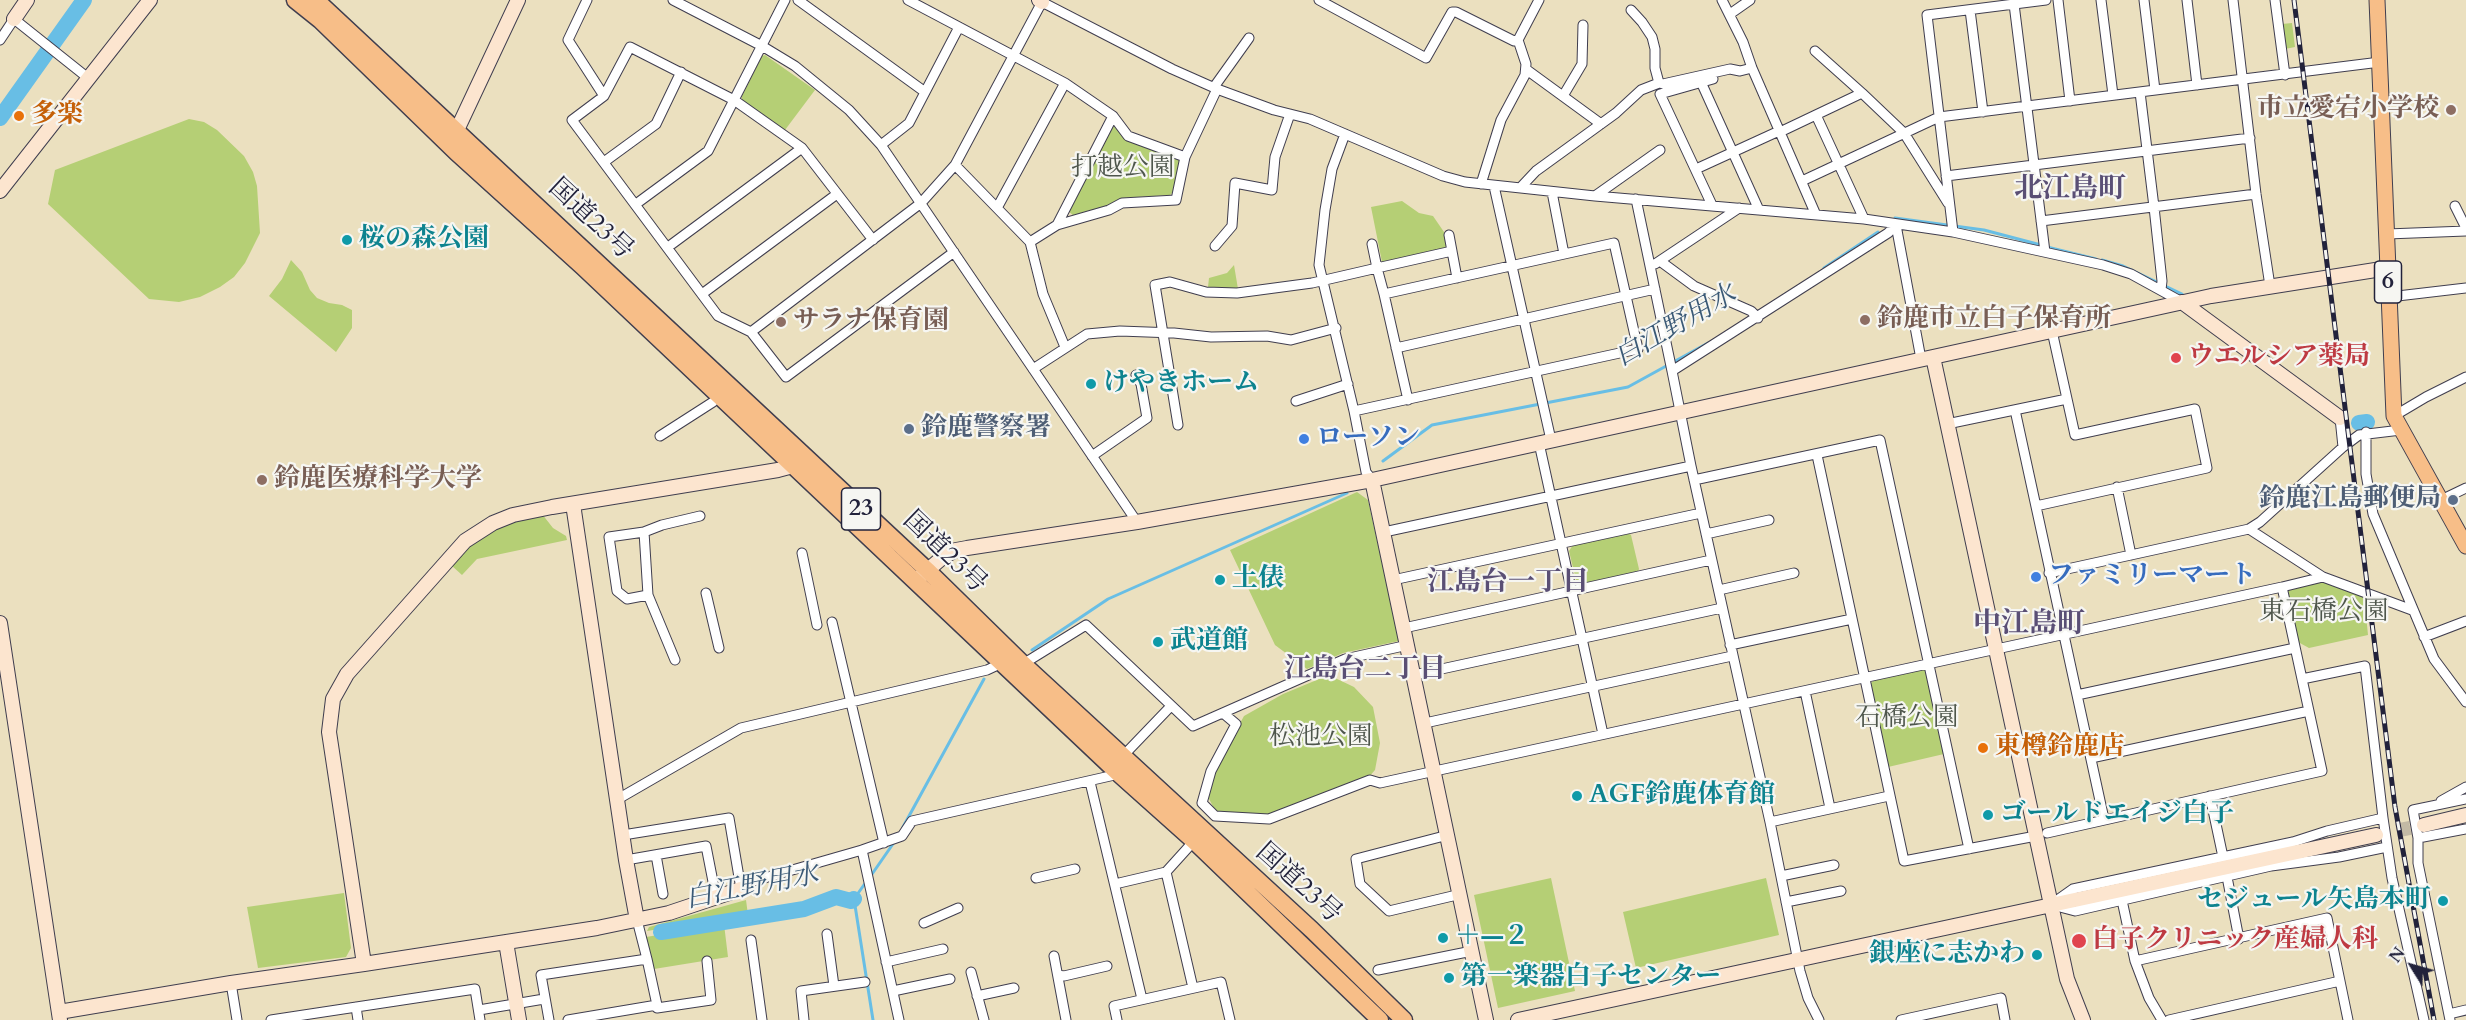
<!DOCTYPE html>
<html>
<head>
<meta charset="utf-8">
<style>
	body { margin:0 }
	#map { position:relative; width:2466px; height:1020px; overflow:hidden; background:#ebe0bf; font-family:Cardo,serif }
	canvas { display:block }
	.north { position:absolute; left:2382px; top:936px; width:60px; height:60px; -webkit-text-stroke:4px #f6f6f2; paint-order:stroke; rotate:307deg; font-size:16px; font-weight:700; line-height:24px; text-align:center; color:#22223b }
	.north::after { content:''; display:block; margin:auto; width:21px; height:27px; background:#22223b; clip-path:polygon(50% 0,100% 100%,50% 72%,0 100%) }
</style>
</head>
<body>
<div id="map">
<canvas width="2466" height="1020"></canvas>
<div class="north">N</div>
</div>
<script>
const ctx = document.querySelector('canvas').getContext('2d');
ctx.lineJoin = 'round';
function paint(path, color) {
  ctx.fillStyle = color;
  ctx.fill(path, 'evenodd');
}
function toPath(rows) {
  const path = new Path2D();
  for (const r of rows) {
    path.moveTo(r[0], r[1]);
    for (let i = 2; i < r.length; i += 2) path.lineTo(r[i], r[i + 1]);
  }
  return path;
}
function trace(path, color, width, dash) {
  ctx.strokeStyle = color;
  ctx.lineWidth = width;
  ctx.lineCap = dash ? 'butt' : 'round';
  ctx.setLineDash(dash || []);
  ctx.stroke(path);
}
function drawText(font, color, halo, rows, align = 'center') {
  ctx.font = font + ' Cardo,"Noto Serif JP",serif';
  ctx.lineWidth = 4.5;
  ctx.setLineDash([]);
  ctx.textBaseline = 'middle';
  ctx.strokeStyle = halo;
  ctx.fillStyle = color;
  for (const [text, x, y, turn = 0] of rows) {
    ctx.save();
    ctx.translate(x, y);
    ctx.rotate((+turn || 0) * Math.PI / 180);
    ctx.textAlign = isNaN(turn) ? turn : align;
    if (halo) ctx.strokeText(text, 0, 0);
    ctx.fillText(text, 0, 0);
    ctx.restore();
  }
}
paint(toPath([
	[2292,23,2295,47,2285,49,2282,24],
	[765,55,815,90,785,130,742,100,742,96,762,56],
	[189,119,204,122,217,130,244,156,253,172,257,186,260,233,245,263,234,277,220,287,200,297,179,302,149,299,48,204,55,170],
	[1116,126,1177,157,1180,161,1173,192,1170,195,1122,198,1107,207,1074,216,1068,211,1111,127],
	[1402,201,1419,213,1433,216,1444,232,1447,248,1382,262,1371,207],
	[291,260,302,272,310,290,317,298,329,303,342,305,352,310,352,328,336,352,269,296,282,279],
	[1234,265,1238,289,1208,287,1209,278,1227,273],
	[1357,492,1368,500,1399,641,1343,653,1307,669,1275,645,1230,550],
	[542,514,553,528,566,536,567,540,477,559,462,575,451,565,472,542,506,523],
	[1628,533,1631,535,1639,569,1637,574,1582,585,1576,580,1569,551,1573,545],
	[2328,581,2364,595,2368,635,2309,648,2298,642,2287,593,2290,589],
	[1923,668,1926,671,1944,754,1888,767,1870,684,1875,679],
	[1324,677,1333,677,1354,687,1373,707,1380,743,1375,770,1367,779,1269,816,1216,812,1208,797,1213,773,1244,716,1283,694],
	[1551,878,1575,991,1498,1008,1474,895],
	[1766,878,1779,935,1636,968,1623,912],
	[344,893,351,948,346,957,258,968,247,907],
	[746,900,748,915,647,931,649,927],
	[724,924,728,957,654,969,646,937]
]), '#b5cf75');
trace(toPath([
	[1895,218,1984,230,2041,245],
	[2047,247,2096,259],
	[2102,260,2123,266,2182,294],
	[1824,268,1878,232],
	[1383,461,1432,425,1628,387,1708,343],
	[1032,650,1108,599,1347,493],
	[903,827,984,679],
	[870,877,895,841],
	[866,882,854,899,873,1020]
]), '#68bee5', 3);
trace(toPath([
	[0,118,84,0],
	[2359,423,2367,422],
	[661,932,804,909,836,897,851,901,854,899]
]), '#68bee5', 16);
trace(toPath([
	[2376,835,2424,825]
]), '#c3baa5', 14, [14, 7]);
const street = toPath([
	[587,0,568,40,604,96],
	[673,0,762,46,795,66,849,110,881,145,1137,522],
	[798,0,925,92],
	[908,0,1065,83,1113,116,1128,136,1185,157],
	[1319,0,1426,58,1452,12,1456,12,1514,41,1518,40],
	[1722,0,1743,42,1752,68,1816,215],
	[2058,0,2070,101],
	[2101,0,2113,95],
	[2144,0,2155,90],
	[2187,0,2197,85],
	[2233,0,2256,194,2270,286],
	[2275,0,2285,75],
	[2014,4,2045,252],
	[1631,10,1642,22,1652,37,1655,49,1655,68,1659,83],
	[1970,10,1983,112],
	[1730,14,1750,0],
	[0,40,14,19,88,78],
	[1815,51,1862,93],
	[1527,70,1601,124],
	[1701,82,1759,210],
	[1214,87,1249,38],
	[2140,92,2154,207,2162,281,2161,290],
	[1563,96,1582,64,1583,25],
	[1816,115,1864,219],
	[1780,132,1862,93,1904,133,1948,203],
	[1345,134,1332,169,1325,210,1319,265,1354,411,1366,472,1372,480],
	[881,145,909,123,959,27],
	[604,162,656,124,681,72],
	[955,165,1030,242,1043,294,1065,347],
	[1696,169,1779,131],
	[1946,176,2250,138],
	[1802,181,1939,117,2380,62],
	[1481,184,1501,120,1525,75,1526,64,1518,40,1539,0],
	[1494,186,1551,440],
	[1520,188,1536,171,1616,113,1641,90,1659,83,1663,84,1730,69,1740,71,1752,68],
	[1552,192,1564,254],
	[1595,196,1660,150],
	[1636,199,1672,371],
	[636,204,708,151,785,0],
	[1712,205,1660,94,1713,79],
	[2455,206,2466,228],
	[997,208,1065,83],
	[2041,221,2256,194],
	[1057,225,1113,116],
	[1896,225,1921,359],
	[1953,232,1927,15,2046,0],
	[2387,234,2466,231],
	[1449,235,1457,278],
	[873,240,802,148,734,100,630,47,604,96,572,120,718,316,751,332,786,377,954,252],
	[1030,242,1057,225,1109,210,1122,203,1176,200,1185,157,1217,89],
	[1372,244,1377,268,1452,251],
	[1215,246,1232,226,1235,183,1272,190,1275,157,1290,114],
	[668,247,802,148],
	[1660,261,1694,286,1751,311,1758,318],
	[1655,264,1739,208],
	[702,294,837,194],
	[1384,294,1408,400],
	[2389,297,2466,288],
	[751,332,921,203,955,165,1042,2,1172,69,1217,89,1274,110,1310,119,1443,176,1465,182,1595,196,1864,219,1953,232,2103,265,2131,274,2182,302],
	[1396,348,1655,289],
	[1033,369,1087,334,1120,331,1174,333,1211,337,1267,336,1291,340,1336,328],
	[1296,401,1348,384],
	[2015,410,2104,819],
	[2394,416,2426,397,2466,377],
	[2340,418,2343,447],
	[1947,424,2067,399],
	[1178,425,1155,285,1170,282,1206,292,1237,293,1312,283,1377,268,1384,294,1614,243,1638,349,1354,411],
	[2366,432,2366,474,2373,514,2434,659,2466,702],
	[660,436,713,402],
	[1539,443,1603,734],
	[1817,455,1904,861,2036,836],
	[1092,456,1147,418,1141,384,1136,375],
	[1694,480,1880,440,1969,849],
	[2117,487,2131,555],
	[2441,500,2466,488],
	[2036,506,2207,468,2195,409,2075,435,2052,331],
	[644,532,648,595,675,660],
	[1384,532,1691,466],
	[1706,534,1769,520],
	[802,553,817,625],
	[2049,573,2249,529,2260,522,2343,447,2359,435,2401,430],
	[2323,577,2412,610],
	[1393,580,1701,513],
	[1719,590,1794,573],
	[706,593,719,648],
	[648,595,627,599,617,591,609,537,644,532,662,525,700,516],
	[832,622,884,843],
	[1404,628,1711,560],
	[2424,637,2466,621],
	[1730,645,1852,619],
	[1023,664,1086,625,1193,726,1345,659,1408,645],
	[1414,675,1722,608],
	[1805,691,1830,808],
	[2077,695,2295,648],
	[1223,713,1236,724,1211,771,1202,803,1215,816,1269,819,1370,780,1380,783,1435,771,2282,587,2323,577,2249,529],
	[1425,723,1732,656],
	[1123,756,1171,706],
	[2091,758,2309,711],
	[1090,782,1142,999],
	[2210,796,2223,857],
	[618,799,741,728,987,670,1002,663],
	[2441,801,2466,787],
	[2383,818,2392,878,2424,1020],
	[1770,822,1889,796],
	[2047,833,2322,771,2282,587],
	[623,835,729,818,741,889],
	[1448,835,1356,859,1360,884,1389,911,1461,894],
	[2418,838,2413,810,2466,799],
	[862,850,899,1020],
	[656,855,663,894],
	[626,860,706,846,716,897],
	[1166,872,1193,988],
	[1781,876,1834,865],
	[1036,878,1075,869],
	[2228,882,2239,939],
	[1115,884,1166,872,1194,841],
	[740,885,862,850,902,836,912,821,1119,774],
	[2056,901,2073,889,2293,842,2327,831,2383,818,2365,666,2302,679],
	[1786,902,1841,891],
	[2123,905,2135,961,2149,998,2162,1020],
	[2056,906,2075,911,2271,866,2339,857,2387,847],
	[637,920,647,959],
	[924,923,958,908],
	[827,934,834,986],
	[751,940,762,1020],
	[1054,956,1066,1020],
	[2135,961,2327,918,2348,1020],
	[886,962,943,949],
	[1378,970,1472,951],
	[971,972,984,1020],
	[1058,975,1064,976,1107,966],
	[231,983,237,1020],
	[893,991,950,979],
	[977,996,1014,988],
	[356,1007,358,1020],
	[657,1008,711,1000,707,961],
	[479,1010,544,999],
	[2449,1014,2466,1010],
	[271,1020,475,989,480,1020],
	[549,1020,541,975,647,959,657,1005,568,1020],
	[804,1020,801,991,865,982],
	[1117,1020,1114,1006,1221,982,1230,1020],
	[1819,1020,1808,998,1800,971,1770,822,1691,466,1672,371,1888,233,1896,225],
	[1901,1020,2001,998,2005,1020],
	[2169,1020,2340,981],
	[2450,1020,2418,863,2418,838,2466,829]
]);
const secondary = toPath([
	[1039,0,1042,2],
	[14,19,27,0],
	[452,137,457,130,518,0],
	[0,191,150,0],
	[2182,302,2340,418],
	[1933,357,2067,979,2083,1020],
	[1372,480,1486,1020],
	[573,504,626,860,637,920],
	[921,576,943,557,956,550,967,548,1137,522,1372,480,2211,296,2388,268],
	[0,623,60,1020],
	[2424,825,2466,815],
	[506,942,519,1020],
	[364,964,597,928,669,913,741,889],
	[59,1012,231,983,364,964,329,732,333,699,347,674,465,541,493,523,513,515,552,507,778,470,793,466,798,459],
	[1518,1020,2376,835]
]);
const primary = toPath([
	[2377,0,2394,416,2466,546]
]);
const highway = toPath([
	[295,0,320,20,456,152,583,267,1119,774,1194,841,1380,1020],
	[316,0,927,570,1023,664,1312,930,1404,1020]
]);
trace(street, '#403e4f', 11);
trace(secondary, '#403e4f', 16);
trace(primary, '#403e4f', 17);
trace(highway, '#403e4f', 19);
trace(street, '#fff', 9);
trace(secondary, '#fce5cf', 14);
trace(primary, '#f7be88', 15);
trace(highway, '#f7be88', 16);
const rail = toPath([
	[2294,0,2395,807,2434,1020]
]);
trace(rail, '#22223b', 5);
trace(rail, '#f6f6f2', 3, [9]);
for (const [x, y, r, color] of [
	[2451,110,6,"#8d6e63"],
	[19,116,6,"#e8710a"],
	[347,240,6,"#0f9aa8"],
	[1865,320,6,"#8d6e63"],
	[781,322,6,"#8d6e63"],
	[2176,358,6,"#e0444e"],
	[1091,384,6,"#0f9aa8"],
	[909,429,6,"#5c6f8a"],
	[1304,439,6,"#3f7fe0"],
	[262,480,6,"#8d6e63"],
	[2453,500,6,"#5c6f8a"],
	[2036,577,6,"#3f7fe0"],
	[1220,580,6,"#0f9aa8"],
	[1158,642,6,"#0f9aa8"],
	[1983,748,6,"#e8710a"],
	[1577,796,6,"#0f9aa8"],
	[1988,815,6,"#0f9aa8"],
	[2443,901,6,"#0f9aa8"],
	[1443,938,6,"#0f9aa8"],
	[2079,941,8,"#e0444e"],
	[2037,955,6,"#0f9aa8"],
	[1449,978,6,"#0f9aa8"]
]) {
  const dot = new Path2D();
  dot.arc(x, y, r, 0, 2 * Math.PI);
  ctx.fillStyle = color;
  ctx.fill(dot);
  trace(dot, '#f6f6f2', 2);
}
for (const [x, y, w] of [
	[2388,282,27],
	[861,509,39]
]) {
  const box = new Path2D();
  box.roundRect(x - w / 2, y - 21, w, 42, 4.5);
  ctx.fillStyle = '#f6f6f2';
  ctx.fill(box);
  trace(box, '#22223b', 1.5);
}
drawText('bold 24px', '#22223b', null, [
	["6",2388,282],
	["23",861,509]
]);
drawText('bold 26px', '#785e54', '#f6f6f2', [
	["市立愛宕小学校",2439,110,"right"],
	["鈴鹿市立白子保育所",1877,320],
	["サラナ保育園",793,322],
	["鈴鹿医療科学大学",274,480]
], 'left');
drawText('bold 26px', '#c56008', '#f6f6f2', [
	["多楽",31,116],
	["東樽鈴鹿店",1995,748]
], 'left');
drawText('26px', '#4e564c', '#f6f6f2', [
	["打越公園",1123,169],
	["東石橋公園",2324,613],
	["石橋公園",1907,719],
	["松池公園",1321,738]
]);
drawText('26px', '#22223b', '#f6f6f2', [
	["国道23号",590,220,43],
	["国道23号",944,553,44],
	["国道23号",1298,884,42]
]);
drawText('bold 26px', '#0d838f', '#f6f6f2', [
	["桜の森公園",359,240],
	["けやきホーム",1103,384],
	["土俵",1232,580],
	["武道館",1170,642],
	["AGF鈴鹿体育館",1589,796],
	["ゴールドエイジ白子",2000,815],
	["セジュール矢島本町",2431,901,"right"],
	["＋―２",1455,938],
	["銀座に志かわ",2025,955,"right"],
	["第一楽器白子センター",1461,978]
], 'left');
drawText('bold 26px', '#be3a42', '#f6f6f2', [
	["ウエルシア薬局",2188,358],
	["白子クリニック産婦人科",2092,941]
], 'left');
drawText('bold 26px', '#4e5e75', '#f6f6f2', [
	["鈴鹿警察署",921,429],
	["鈴鹿江島郵便局",2441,500,"right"]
], 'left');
drawText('bold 26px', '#366cbe', '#f6f6f2', [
	["ローソン",1316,439],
	["ファミリーマート",2048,577]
], 'left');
drawText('italic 27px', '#3a5976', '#f6f6f2', [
	["白江野用水",1676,327,-30],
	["白江野用水",752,888,-11]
]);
drawText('bold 27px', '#5a4f75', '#f6f6f2', [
	["江島台一丁目",1508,584],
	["江島台二丁目",1365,671]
]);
drawText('bold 28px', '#5a4f75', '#f6f6f2', [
	["北江島町",2070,191],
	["中江島町",2029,626]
]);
</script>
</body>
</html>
